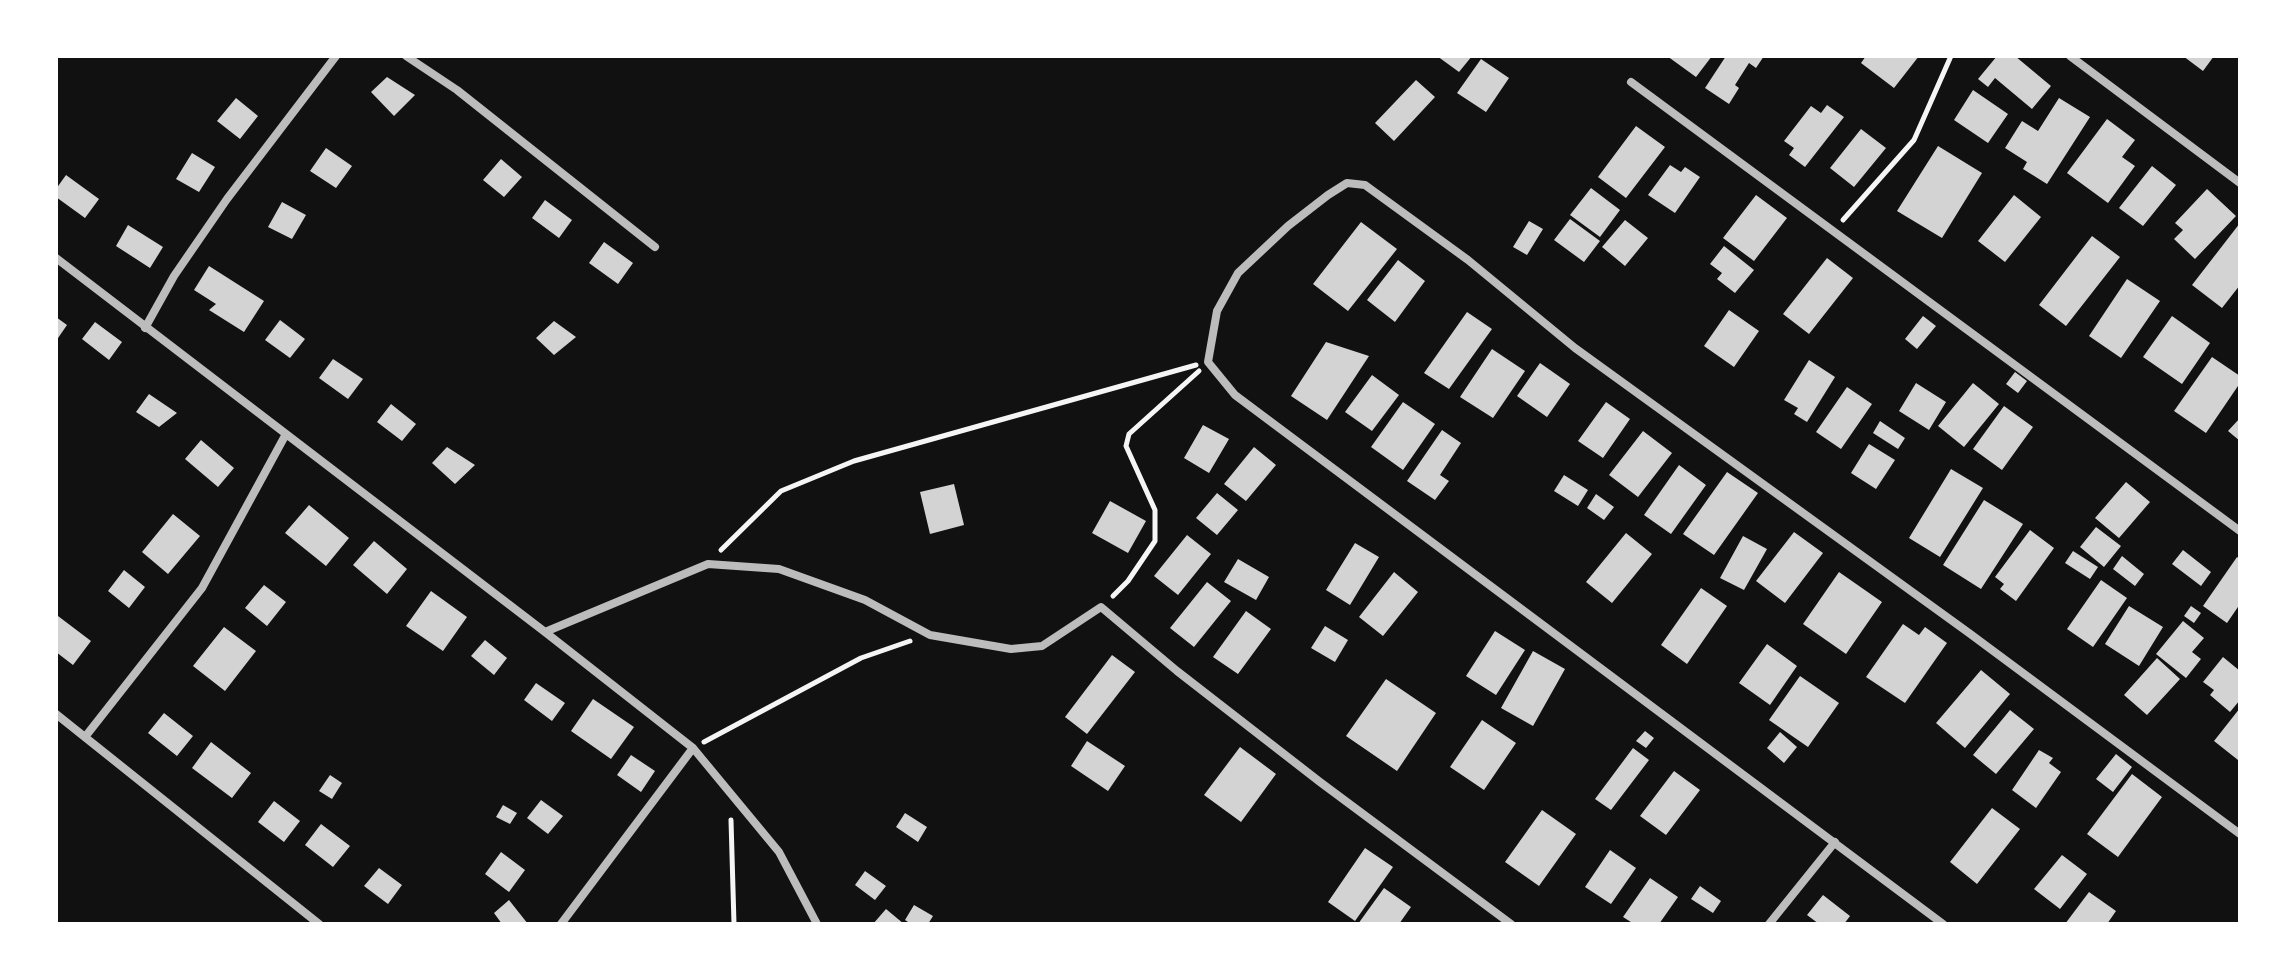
<!DOCTYPE html>
<html>
<head>
<meta charset="utf-8">
<style>
	body { margin:0 }
	#map { position:relative; width:2296px; height:980px; overflow:hidden; background:#111; font-family:Inter,sans-serif }
	canvas { display:block }
	.frame { position:absolute; inset:0; border:58px solid #fff; pointer-events:none }
</style>
</head>
<body>
<div id="map">
<canvas width="2296" height="980"></canvas>
<div class="frame"></div>
</div>
<script>
const ctx = document.querySelector('canvas').getContext('2d');
ctx.lineJoin = 'round';
function paint(path, color) {
  ctx.fillStyle = color;
  ctx.fill(path, 'evenodd');
}
function toPath(rows) {
  const path = new Path2D();
  for (const r of rows) {
    path.moveTo(r[0], r[1]);
    for (let i = 2; i < r.length; i += 2) path.lineTo(r[i], r[i + 1]);
  }
  return path;
}
function trace(path, color, width, dash) {
  ctx.strokeStyle = color;
  ctx.lineWidth = width;
  ctx.lineCap = dash ? 'butt' : 'round';
  ctx.setLineDash(dash || []);
  ctx.stroke(path);
}
paint(toPath([
	[1437,56,1472,56,1459,72],
	[1667,56,1712,56,1696,77],
	[1726,56,1764,56,1756,68,1749,63,1735,85,1739,88,1729,104,1705,88],
	[1866,56,1919,56,1894,88,1861,63],
	[1997,56,2015,56,2051,86,2032,109,1995,78,1988,87,1978,79],
	[2183,56,2214,56,2203,71],
	[1481,59,1509,78,1486,112,1457,93],
	[387,77,415,95,394,116,371,92],
	[1416,80,1435,97,1394,141,1375,123],
	[1973,90,2008,114,1988,143,1954,120],
	[236,98,258,116,240,139,217,121],
	[2059,98,2090,117,2047,184,2023,169,2027,162,2005,148,2022,121,2038,131],
	[1827,105,1844,117,1805,167,1789,155,1794,148,1784,141,1811,106,1821,113],
	[2107,119,2135,140,2122,157,2135,166,2108,203,2067,173],
	[1636,126,1665,147,1626,198,1598,177],
	[1861,129,1886,148,1854,187,1830,168],
	[1938,146,1982,173,1942,238,1897,211],
	[326,148,352,166,336,188,310,171],
	[192,153,215,167,199,192,176,179],
	[501,159,522,177,504,197,483,180],
	[1670,165,1681,172,1685,167,1700,177,1675,213,1648,195],
	[2152,166,2176,185,2143,226,2119,208],
	[66,175,99,199,85,218,56,197,56,189],
	[1591,188,1620,210,1600,237,1570,215],
	[2207,189,2236,216,2195,259,2174,239,2183,230,2175,223],
	[1756,195,1787,218,1754,261,1723,238],
	[2014,195,2041,217,2005,262,1978,241],
	[545,200,572,220,559,238,532,218],
	[282,202,306,215,292,239,268,227],
	[1570,219,1600,241,1584,262,1554,240],
	[1625,220,1648,238,1625,266,1602,247],
	[1529,221,1543,229,1527,255,1513,247],
	[1361,222,1397,249,1348,311,1313,284],
	[2240,223,2240,285,2222,308,2192,285],
	[128,225,163,247,150,268,116,246],
	[2092,236,2120,257,2066,326,2039,305],
	[604,242,633,263,618,284,589,263],
	[1724,246,1754,270,1735,293,1717,279,1722,273,1710,264],
	[1827,258,1853,278,1809,334,1783,314],
	[1398,260,1425,281,1395,322,1367,300],
	[209,266,264,301,244,332,209,310,216,304,194,290],
	[2127,279,2160,301,2121,358,2089,336],
	[1729,310,1759,331,1734,367,1704,346],
	[1467,312,1492,329,1449,389,1424,373],
	[1923,316,1936,326,1917,349,1905,339],
	[2172,316,2210,343,2182,384,2143,357],
	[56,317,67,325,56,341],
	[280,320,305,339,290,358,265,340],
	[554,321,576,337,554,355,536,338],
	[95,322,122,342,109,360,82,339],
	[1326,342,1369,356,1327,420,1291,396],
	[1492,349,1525,371,1493,418,1460,397],
	[2212,357,2240,376,2240,383,2206,433,2174,411],
	[333,359,363,379,348,399,319,378],
	[1809,360,1835,377,1807,422,1794,414,1798,408,1784,400],
	[1540,363,1570,384,1547,417,1517,396],
	[2015,372,2027,381,2018,393,2006,384],
	[1372,375,1399,395,1372,431,1345,412],
	[1916,383,1946,402,1929,430,1899,411],
	[1973,383,1999,404,1964,447,1938,426],
	[1847,387,1872,404,1841,449,1816,432],
	[149,394,177,413,159,427,136,412],
	[1403,402,1435,424,1403,470,1371,447],
	[1606,402,1630,419,1603,458,1578,441],
	[391,404,416,424,402,441,377,422],
	[2004,406,2033,427,2002,470,1973,449],
	[2240,418,2240,441,2228,431],
	[1880,421,1905,438,1898,449,1873,433],
	[1203,425,1229,439,1209,473,1184,458],
	[1442,430,1461,443,1440,475,1449,481,1435,500,1407,481],
	[1643,431,1672,453,1638,497,1609,475],
	[201,440,234,468,218,487,185,459],
	[1869,444,1895,460,1876,489,1851,473],
	[447,447,475,465,455,484,432,463],
	[1254,447,1276,465,1246,501,1224,484],
	[1679,465,1706,485,1671,534,1644,515],
	[1951,469,1983,488,1940,557,1909,538],
	[1727,472,1758,493,1714,555,1683,534],
	[1564,475,1588,490,1578,506,1554,491],
	[2126,482,2150,502,2119,538,2095,518],
	[954,484,964,525,930,534,920,492],
	[1217,493,1238,510,1217,535,1196,518],
	[1596,494,1614,507,1604,520,1587,508],
	[1984,500,2023,524,1981,589,1943,565],
	[1110,501,1146,521,1128,553,1092,533],
	[309,505,349,538,326,566,285,533],
	[173,514,200,536,168,574,142,552],
	[2096,527,2121,546,2104,567,2080,547],
	[2030,530,2054,548,2016,601,2000,589,2004,584,1995,577],
	[1794,532,1823,553,1785,603,1756,581],
	[1626,533,1652,554,1612,603,1586,582],
	[1187,535,1211,554,1178,595,1154,576],
	[1743,536,1767,549,1744,590,1720,578],
	[374,541,407,569,387,594,353,565],
	[1355,543,1379,557,1350,605,1326,590],
	[2183,550,2211,572,2201,586,2172,564],
	[2073,551,2098,567,2090,579,2065,563],
	[2122,556,2144,574,2135,586,2113,569],
	[2237,557,2240,559,2240,604,2227,623,2203,606],
	[1238,559,1269,577,1256,600,1224,582],
	[124,570,145,587,129,608,108,591],
	[1394,572,1418,592,1383,636,1359,617],
	[1839,572,1882,602,1846,654,1803,624],
	[2101,580,2127,598,2093,647,2067,629],
	[1207,582,1231,601,1194,647,1170,628],
	[264,585,286,602,267,626,245,608],
	[1701,588,1727,606,1687,664,1661,645],
	[431,591,467,617,443,651,406,626],
	[2129,606,2163,627,2139,666,2105,644],
	[2191,606,2201,613,2194,623,2184,616],
	[1246,611,1271,629,1238,674,1213,657],
	[58,616,91,641,73,665,56,652],
	[2183,621,2204,638,2192,652,2201,659,2186,678,2156,654],
	[1903,624,1919,635,1925,627,1947,643,1905,703,1866,677],
	[1325,626,1348,640,1335,662,1311,648],
	[224,627,256,651,225,691,193,666],
	[1495,631,1525,650,1496,695,1466,676],
	[485,640,507,658,494,675,471,656],
	[1767,644,1797,666,1770,705,1739,683],
	[1533,651,1565,669,1533,726,1501,708],
	[1112,655,1135,672,1087,734,1065,717],
	[2223,657,2240,671,2240,700,2230,712,2210,695,2214,690,2203,682],
	[2157,658,2180,679,2147,715,2124,695],
	[1981,670,2010,694,1965,748,1936,723],
	[1800,676,1839,703,1808,747,1769,720],
	[1386,679,1436,713,1397,771,1346,736],
	[536,683,565,703,552,721,524,700],
	[593,699,634,727,611,759,571,731],
	[2240,708,2240,757,2238,760,2214,741],
	[2010,710,2034,729,1996,774,1973,755],
	[164,713,193,736,177,756,148,733],
	[1482,720,1516,743,1484,790,1450,767],
	[1645,731,1654,738,1646,748,1636,741],
	[1780,732,1797,747,1784,763,1767,748],
	[1087,741,1125,766,1108,791,1071,766],
	[211,742,251,773,232,798,192,768],
	[1240,747,1276,774,1241,822,1204,795],
	[1633,748,1649,760,1611,810,1595,799],
	[2039,750,2053,758,2049,763,2061,772,2036,808,2012,790],
	[2116,754,2132,767,2113,792,2096,779],
	[631,755,655,771,641,792,617,775],
	[1674,771,1700,790,1666,835,1640,816],
	[2132,774,2162,797,2118,857,2087,834],
	[330,775,342,783,332,799,319,791],
	[541,800,563,816,548,834,527,818],
	[274,801,300,821,284,842,258,822],
	[503,805,517,813,510,824,496,817],
	[1992,808,2020,829,1977,884,1950,862],
	[1542,810,1576,834,1539,886,1505,862],
	[905,813,927,827,918,842,896,827],
	[321,824,350,846,333,867,305,845],
	[1365,848,1393,867,1355,921,1328,902],
	[1610,850,1636,868,1611,904,1585,887],
	[501,852,525,870,509,892,485,874],
	[2062,855,2087,874,2060,909,2034,889],
	[379,868,402,885,388,904,364,886],
	[865,871,886,886,875,900,855,885],
	[1650,878,1678,897,1659,924,1634,924,1623,917],
	[1700,886,1721,901,1713,913,1691,899],
	[1384,888,1411,907,1399,924,1358,924],
	[2089,892,2116,911,2107,924,2065,924],
	[1823,895,1850,916,1844,924,1819,924,1807,915],
	[509,900,528,924,502,924,494,913],
	[914,905,933,916,928,924,911,924,905,920],
	[886,909,904,924,873,924]
]), '#d3d3d3');
trace(toPath([
	[1843,220,1914,140,1951,56],
	[721,550,781,491,854,461,1196,365],
	[1113,596,1128,581,1155,541,1155,510,1126,446,1129,434,1199,371],
	[704,742,861,658,910,641],
	[731,820,734,924]
]), '#f5f5f5', 5);
trace(toPath([
	[406,56,457,90,655,247],
	[2070,56,2240,183],
	[1631,82,2240,531],
	[56,258,545,632,693,748,779,852,817,924],
	[145,328,174,276,227,199,336,56],
	[545,632,708,564,779,569,865,600,930,635,1011,649,1042,646,1101,607,1177,671,1320,782,1511,924],
	[56,714,319,924],
	[85,737,202,588,286,434],
	[561,924,693,748],
	[1769,924,1835,842],
	[1943,924,1235,395,1208,362,1217,311,1238,273,1288,226,1328,195,1347,183,1365,185,1468,260,1575,348,1969,633,2240,834]
]), '#bcbcbc', 8);
</script>
</body>
</html>
